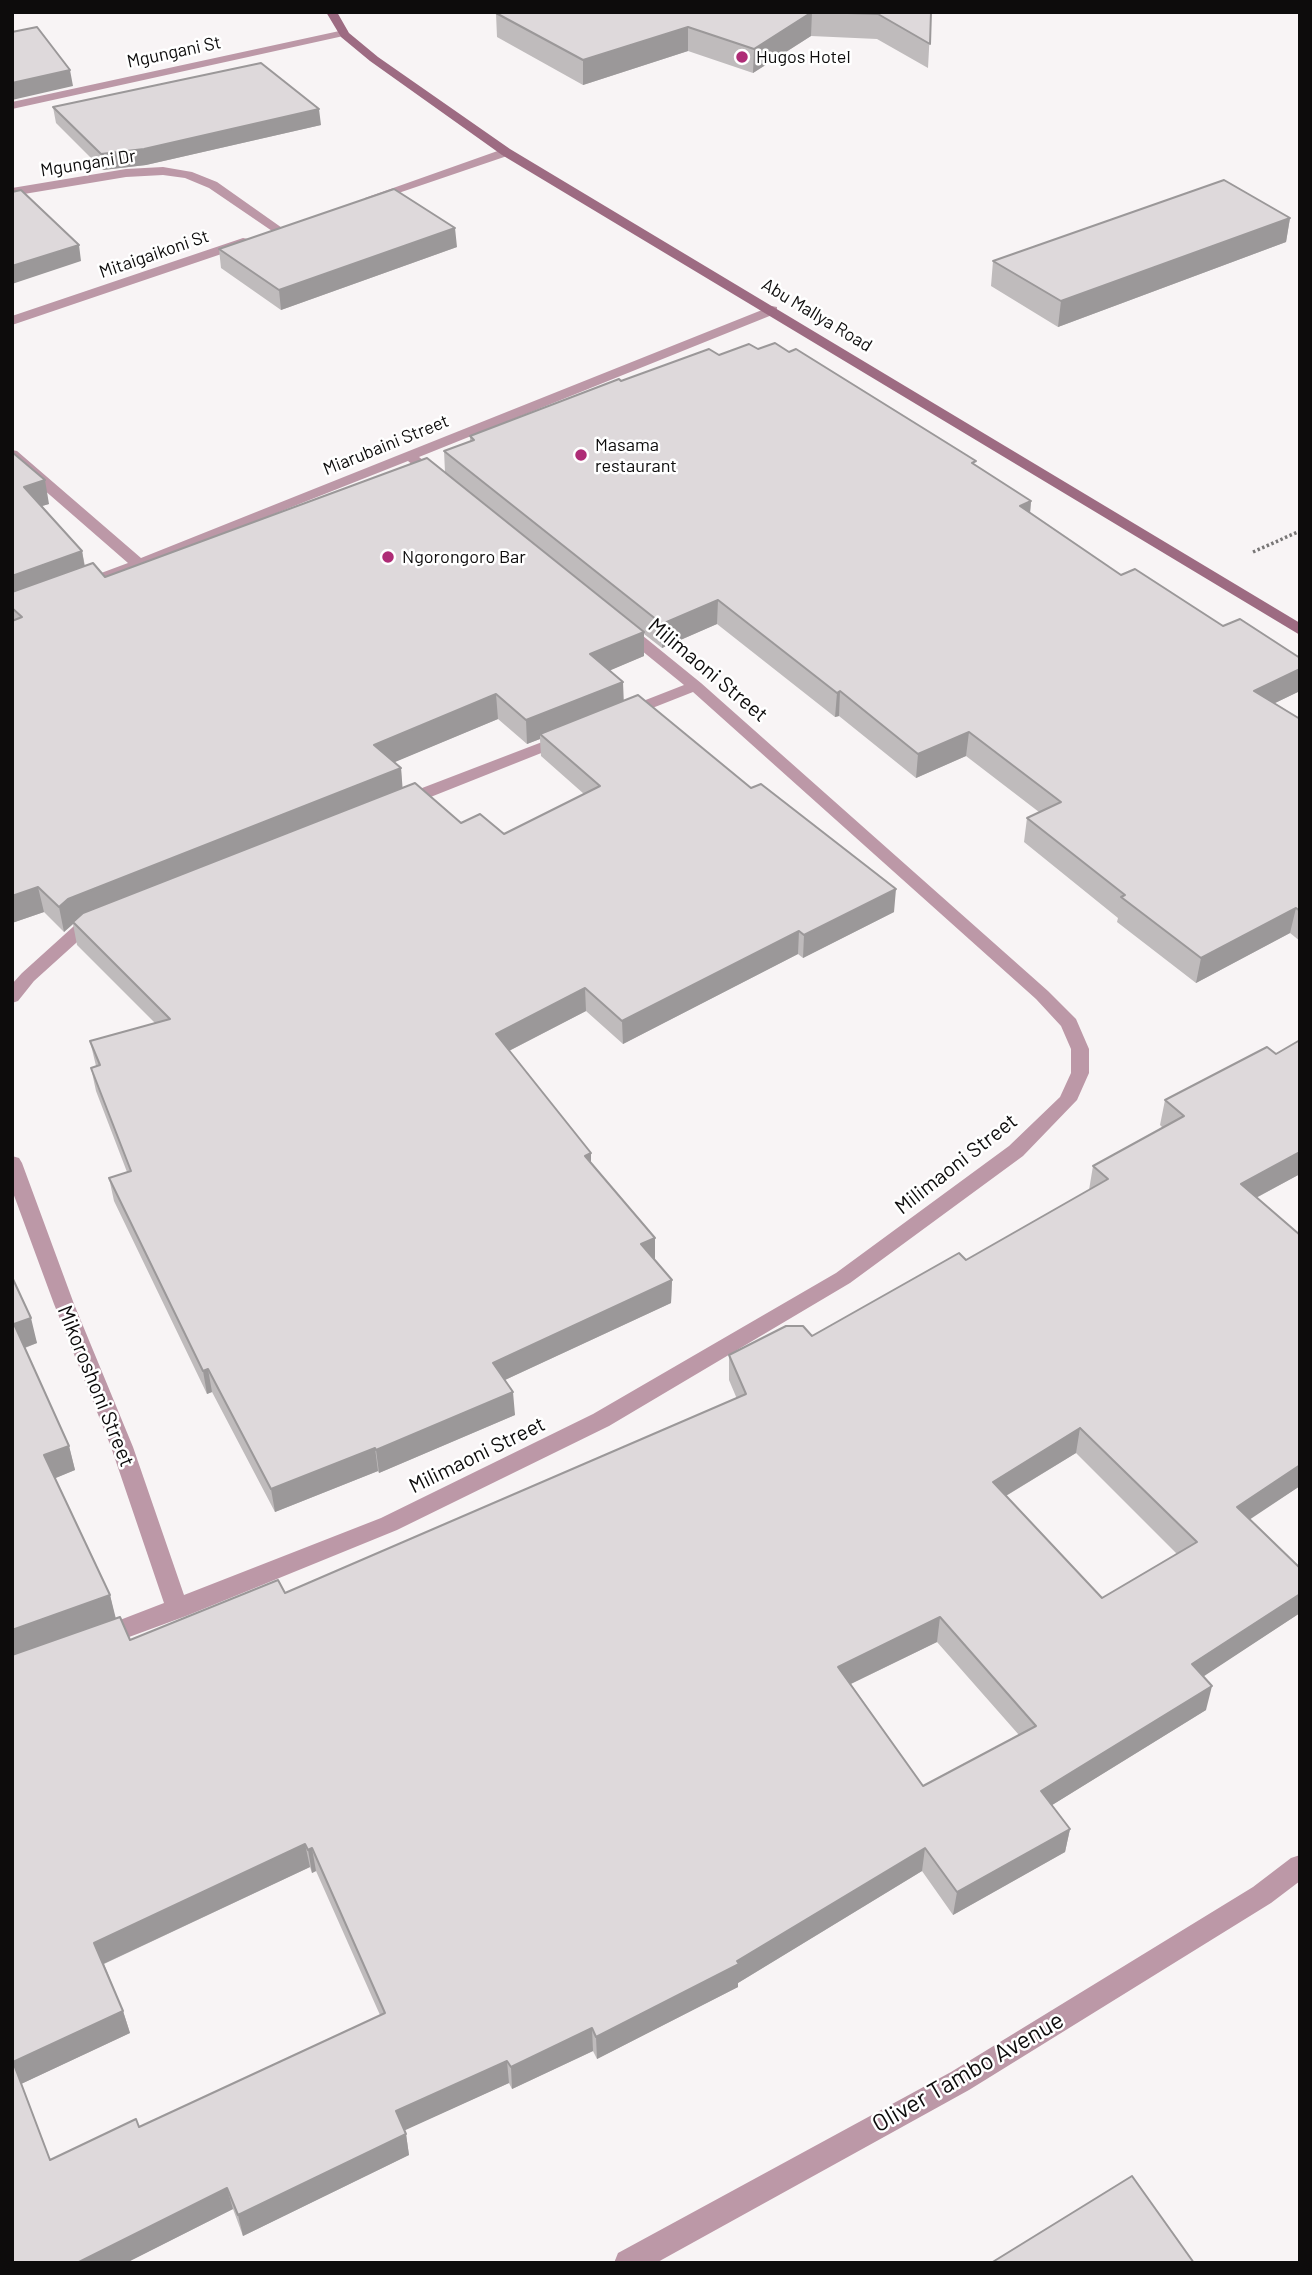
<!DOCTYPE html>
<html>
<head>
<meta charset="utf-8">
<style>
	body { margin:0 }
	#map { position:relative; width:1312px; height:2275px; overflow:hidden; background:#f8f4f5; font-family:Barlow,sans-serif }
	canvas { display:block }
	.frame { position:absolute; inset:0; border:14px solid #0d0c0c; pointer-events:none }
</style>
</head>
<body>
<div id="map">
<canvas width="1312" height="2275"></canvas>
<div class="frame"></div>
</div>
<script>
const ctx = document.querySelector('canvas').getContext('2d');
ctx.lineJoin = 'round';
function toPath(rows) {
  const path = new Path2D();
  for (const r of rows) {
    path.moveTo(r[0], r[1]);
    for (let i = 2; i < r.length; i += 2) path.lineTo(r[i], r[i + 1]);
  }
  return path;
}
function trace(path, color, width, dash) {
  ctx.strokeStyle = color;
  ctx.lineWidth = width;
  ctx.lineCap = dash ? 'butt' : 'round';
  ctx.setLineDash(dash || []);
  ctx.stroke(path);
}
function paint(path, color) {
  ctx.fillStyle = color;
  ctx.fill(path, 'evenodd');
}
function drawText(font, color, halo, rows, align = 'center') {
  ctx.font = font + ' Barlow,sans-serif';
  ctx.lineWidth = 5;
  ctx.setLineDash([]);
  ctx.textBaseline = 'middle';
  ctx.strokeStyle = halo;
  ctx.fillStyle = color;
  for (const [text, x, y, turn = 0] of rows) {
    ctx.save();
    ctx.translate(x, y);
    ctx.rotate((+turn || 0) * Math.PI / 180);
    ctx.textAlign = isNaN(turn) ? turn : align;
    if (halo) ctx.strokeText(text, 0, 0);
    ctx.fillText(text, 0, 0);
    ctx.restore();
  }
}
trace(toPath([
	[1253,552,1300,531]
]), '#787676', 3.5, [2.5, 2.5]);
paint(toPath([
	[344,30,348,31,348,35,12,109,12,102,344,30],
	[506,148,512,152,510,155,375,201,371,202,365,198,506,148],
	[163,167,192,172,217,182,285,230,283,233,275,233,209,188,185,178,163,175,126,177,12,196,12,188,126,169,163,167],
	[243,238,248,239,248,245,12,325,12,316,243,238],
	[772,306,777,307,777,313,419,457,441,474,443,477,441,480,431,480,408,461,82,590,74,585,77,582,128,563,12,462,12,450,17,451,141,558,772,306],
	[626,625,632,627,701,683,1048,991,1076,1019,1089,1049,1089,1073,1077,1100,1023,1156,850,1283,609,1426,397,1530,186,1616,102,1647,94,1644,91,1637,94,1630,164,1603,111,1447,54,1304,12,1190,12,1156,19,1158,22,1163,74,1304,133,1447,184,1595,381,1518,593,1414,836,1273,1009,1146,1060,1097,1071,1073,1071,1049,1061,1026,1036,999,693,692,632,716,620,716,618,713,620,710,684,685,620,633,618,630,620,627,626,625],
	[563,734,569,736,571,739,569,742,408,806,402,807,394,802,396,798,563,734],
	[97,917,106,923,103,927,86,934,34,981,18,1001,12,1003,12,984,22,973,74,926,97,917],
	[1300,1855,1300,1881,1271,1903,969,2090,656,2263,614,2263,618,2253,951,2072,1253,1887,1291,1858,1300,1855]
]), '#bc98a7');
paint(toPath([
	[326,12,337,12,349,33,378,57,510,149,1300,623,1300,635,502,155,370,61,341,37,326,12]
]), '#9d6b82');
paint(toPath([
	[931,12,928,68,877,39,811,36,753,73,688,51,583,85,497,37,496,13],
	[53,107,321,125,146,165,103,170,56,123],
	[1290,218,1286,242,1058,327,991,286,993,261],
	[457,247,281,310,221,268,219,249],
	[758,349,976,466,1031,501,1030,513,1121,575,1223,626,1300,658,1300,691,1275,703,1300,719,1300,941,1290,933,1196,983,1117,922,1118,918,1024,842,1027,818,1039,812,966,756,916,778,839,716,835,717,717,624,662,648,644,634,644,656,610,670,623,682,623,701,894,912,803,958,798,954,623,1044,586,1011,509,1051,591,1163,655,1238,655,1260,672,1280,671,1303,505,1380,515,1415,379,1473,378,1471,275,1512,212,1392,207,1394,114,1201,109,1178,127,1172,96,1091,91,1068,96,1066,90,1041,155,1023,77,945,73,924,64,932,44,912,12,923,12,452,49,504,42,506,82,551,85,566,105,577,445,472,444,451,470,441,470,436,621,381,719,355],
	[498,719,527,744,540,739,541,756,584,794,504,834,461,823,402,788,401,768,394,762],
	[1165,1100,1300,1174,1256,1198,1300,1486,1249,1519,1300,1568,1300,1613,1203,1676,1206,1710,1052,1805,1070,1829,1065,1852,953,1915,922,1871,738,1983,738,1987,597,2059,593,2051,512,2089,509,2083,404,2130,406,2134,409,2155,243,2236,233,2209,126,2263,12,2263,12,1277,37,1343,25,1348,69,1446,75,1470,55,1478,110,1595,115,1618,130,1640,285,1593,737,1399,729,1380,729,1355,812,1336,966,1260,1089,1190,1093,1166,1163,1128,1160,1125],
	[1076,1453,1177,1554,1102,1598,1006,1496],
	[937,1642,1019,1735,923,1786,851,1684],
	[310,1867,312,1873,316,1871,380,2015,139,2127,50,2160,21,2084,130,2033,123,2011,104,1964]
]), '#bfbbbc');
paint(toPath([
	[812,12,811,36,753,73,754,49],
	[688,27,688,51,583,85,583,60],
	[70,70,73,86,12,100,12,83],
	[319,109,321,125,146,165,103,170,101,154],
	[1290,218,1286,242,1058,327,1061,301],
	[455,228,457,247,281,310,279,290],
	[79,245,81,261,12,284,12,266],
	[45,480,49,504,28,510,24,487],
	[1031,501,1029,525,1020,506],
	[82,551,86,575,12,602,12,576],
	[718,600,717,624,662,648,662,624],
	[644,632,644,656,590,679,590,654],
	[1300,669,1300,691,1250,715,1254,691],
	[623,682,624,706,540,734,540,739,527,744,526,720],
	[840,691,839,716,835,717,837,693],
	[496,694,498,719,376,770,374,745],
	[969,732,966,756,916,778,918,754],
	[401,768,403,793,73,924,64,932,59,907,68,899],
	[38,887,44,912,12,923,12,896],
	[896,889,894,912,803,958,804,935],
	[1296,908,1290,933,1196,983,1201,958],
	[799,931,798,954,623,1044,622,1021],
	[585,988,586,1011,497,1057,496,1034],
	[1300,1152,1300,1174,1235,1209,1241,1184],
	[591,1153,591,1176,585,1156],
	[655,1238,655,1261,641,1244],
	[672,1280,671,1303,494,1385,493,1363],
	[31,1318,37,1343,21,1349,14,1324],
	[208,1369,212,1392,207,1394,203,1371],
	[513,1392,515,1415,379,1473,376,1450],
	[1080,1428,1076,1453,989,1506,993,1482],
	[69,1446,75,1470,51,1480,44,1455],
	[375,1448,378,1471,275,1512,271,1489],
	[1300,1465,1300,1486,1231,1532,1237,1507],
	[1300,1594,1300,1613,1186,1688,1192,1664],
	[110,1595,116,1619,12,1657,12,1630],
	[940,1617,937,1642,836,1691,838,1667],
	[1212,1686,1206,1710,1036,1815,1041,1791],
	[1070,1829,1065,1852,953,1915,957,1892],
	[305,1844,310,1867,101,1965,94,1943],
	[312,1848,316,1871,312,1873,308,1850],
	[925,1848,922,1871,738,1983,738,1987,597,2059,596,2037,737,1961],
	[123,2011,130,2033,21,2084,13,2062],
	[592,2028,593,2051,512,2089,511,2067],
	[507,2061,509,2083,399,2133,396,2111],
	[406,2134,409,2155,243,2236,238,2215],
	[227,2188,233,2209,126,2263,77,2263]
]), '#9b9899');
const building = toPath([
	[499,12,812,12,754,49,688,27,583,60,496,13,499,12],
	[816,12,931,12,930,44,878,14,816,12],
	[37,27,70,70,12,83,12,32,37,27],
	[261,63,319,109,144,149,101,154,53,107,261,63],
	[1224,180,1290,218,1061,301,993,261,1224,180],
	[394,189,455,228,279,290,219,249,394,189],
	[21,190,79,245,12,266,12,192,21,190],
	[775,343,789,352,796,349,976,461,972,463,1031,501,1020,506,1121,575,1135,569,1223,626,1240,619,1300,658,1300,669,1254,691,1300,719,1300,911,1296,908,1201,958,1121,897,1125,895,1027,818,1061,802,969,732,918,754,840,691,837,693,718,600,662,624,444,451,474,440,470,436,619,379,621,381,709,349,719,355,749,344,758,349,775,343],
	[12,452,45,480,24,487,82,551,12,576,12,452],
	[427,458,644,632,590,654,623,682,526,720,496,694,374,745,401,768,68,899,59,907,38,887,12,896,12,621,22,617,12,608,12,592,93,563,105,577,427,458],
	[638,695,751,788,761,784,896,889,804,935,799,931,622,1021,585,988,496,1034,591,1153,585,1156,655,1238,641,1244,672,1280,493,1363,513,1392,376,1450,375,1448,271,1489,208,1369,203,1371,109,1178,131,1171,91,1068,100,1065,90,1041,170,1019,73,922,83,913,415,783,461,823,480,814,504,834,600,786,540,734,638,695],
	[1300,1040,1300,1152,1241,1184,1300,1235,1300,1465,1237,1507,1300,1568,1300,1594,1192,1664,1212,1686,1041,1791,1070,1829,957,1892,925,1848,737,1961,739,1964,596,2037,592,2028,511,2067,507,2061,396,2111,406,2134,238,2215,227,2188,77,2263,12,2263,12,1655,120,1617,130,1640,278,1580,285,1593,746,1394,729,1355,786,1326,803,1326,812,1336,959,1253,966,1260,1108,1179,1093,1166,1184,1116,1165,1100,1267,1047,1276,1054,1300,1040],
	[1080,1428,1197,1542,1102,1598,993,1482,1080,1428],
	[940,1617,1036,1726,923,1786,838,1667,940,1617],
	[305,1844,308,1850,312,1848,385,2013,139,2127,136,2119,50,2160,13,2062,123,2011,94,1943,305,1844],
	[12,1277,31,1318,14,1324,69,1446,44,1455,110,1595,12,1630,12,1277],
	[1132,2176,1194,2263,991,2263,1132,2176]
]);
paint(building, '#ded9db');
trace(building, '#9b9899', 2);
for (const [x, y, r, color] of [
	[742,57,7,"#ae2c76"],
	[581,455,7,"#ae2c76"],
	[388,557,7,"#ae2c76"]
]) {
  const dot = new Path2D();
  dot.arc(x, y, r, 0, 2 * Math.PI);
  ctx.fillStyle = color;
  ctx.fill(dot);
  trace(dot, '#fff', 2.5);
}
drawText('18px', '#0d0c0c', '#fff', [
	["Mgungani St",174,52,-12],
	["Mgungani Dr",88,163,-9],
	["Mitaigaikoni St",154,254,-19],
	["Abu Mallya Road",817,315,31],
	["Miarubaini Street",386,445,-22]
]);
drawText('18px', '#0d0c0c', '#fff', [
	["Hugos Hotel",756,57],
	["Masama",595,445],
	["restaurant",595,466],
	["Ngorongoro Bar",402,557]
], 'left');
drawText('21px', '#0d0c0c', '#fff', [
	["Milimaoni Street",708,670,40],
	["Milimaoni Street",956,1164,-38],
	["Mikoroshoni Street",96,1386,68],
	["Milimaoni Street",477,1455,-26]
]);
drawText('24px', '#0d0c0c', '#fff', [
	["Oliver Tambo Avenue",968,2072,-30]
]);
</script>
</body>
</html>
